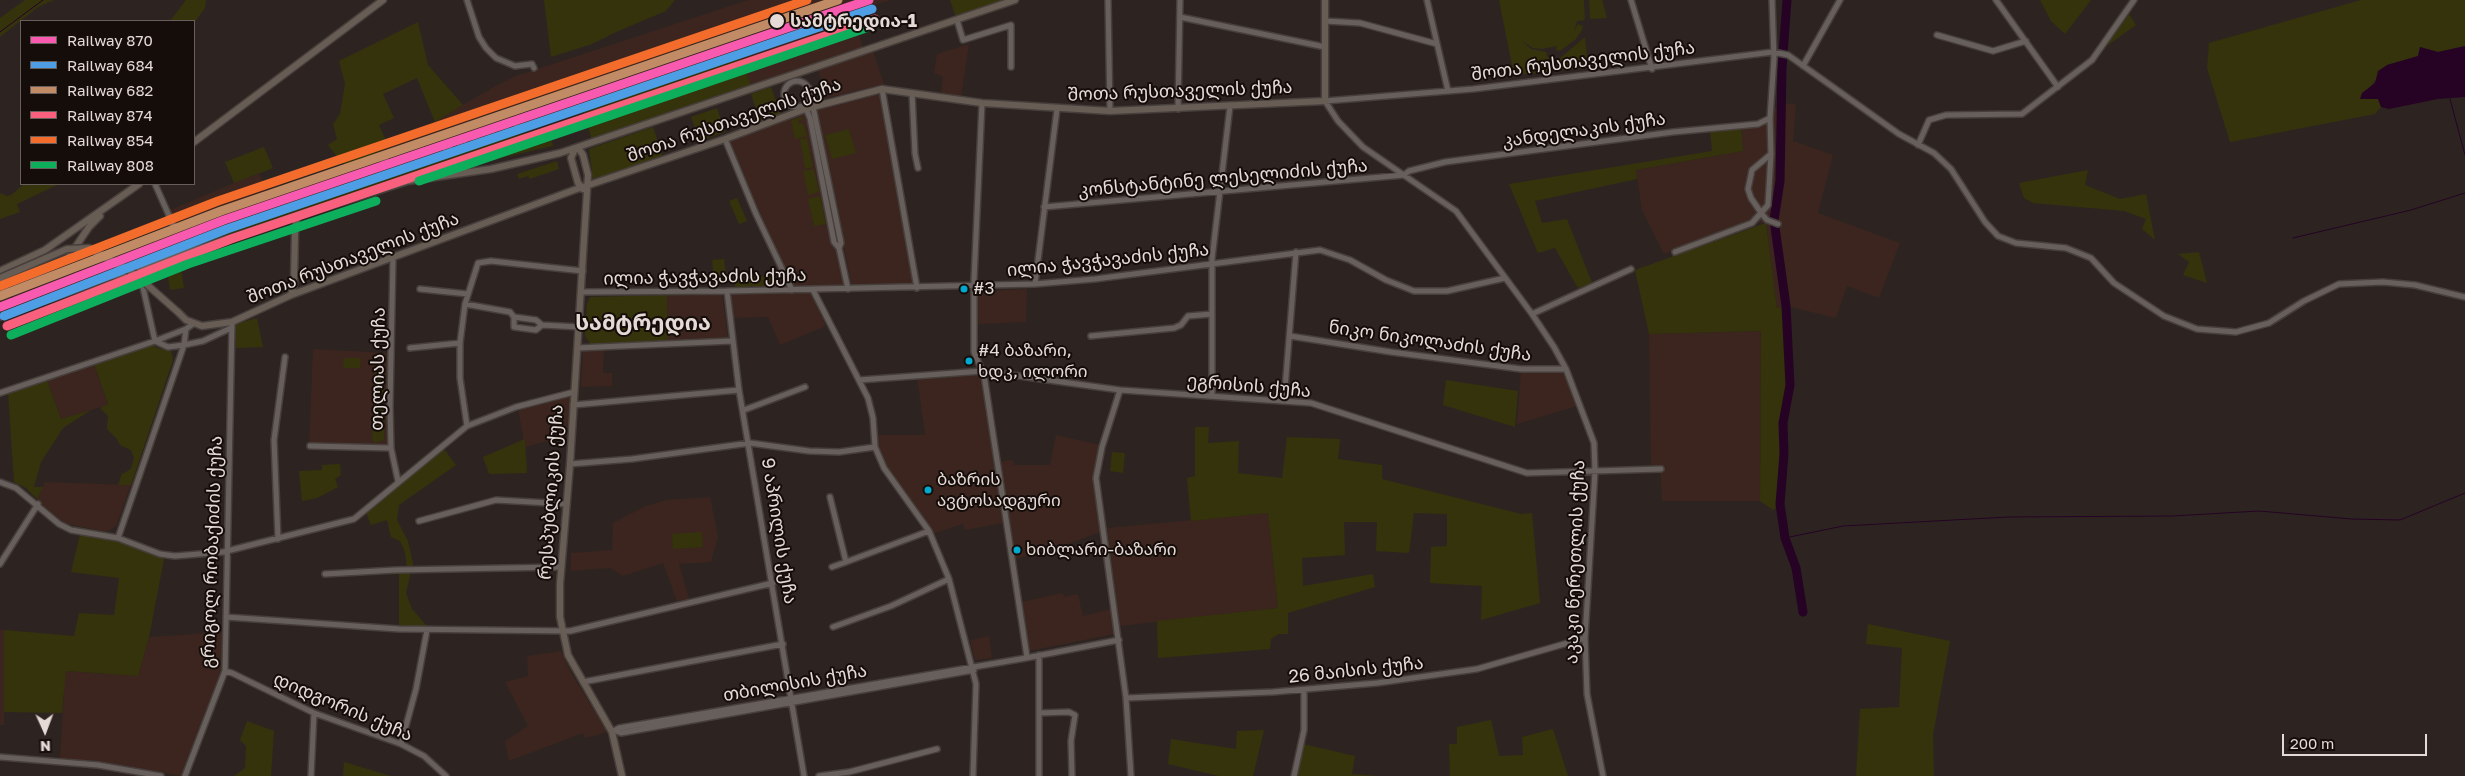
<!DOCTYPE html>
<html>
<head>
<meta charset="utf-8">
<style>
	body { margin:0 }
	#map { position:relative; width:2465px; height:776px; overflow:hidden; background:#2d2421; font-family:"Golos Text",sans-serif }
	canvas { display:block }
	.legend { position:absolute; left:20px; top:20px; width:175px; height:165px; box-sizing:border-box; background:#140d0a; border:1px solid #685f5c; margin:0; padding:6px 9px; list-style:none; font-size:15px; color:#e6dad6 }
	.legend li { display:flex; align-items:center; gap:10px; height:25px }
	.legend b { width:25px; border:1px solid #685f5c }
	.north { position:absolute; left:20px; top:706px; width:50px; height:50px; -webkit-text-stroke:4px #140d0a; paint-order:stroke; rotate:178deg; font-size:14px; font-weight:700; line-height:20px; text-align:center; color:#e6dad6 }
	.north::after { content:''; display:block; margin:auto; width:18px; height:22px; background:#e6dad6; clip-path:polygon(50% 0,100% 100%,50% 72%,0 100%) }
	.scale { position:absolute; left:2282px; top:734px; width:145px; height:22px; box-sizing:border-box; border:2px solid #e6dad6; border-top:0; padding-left:6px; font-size:15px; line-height:18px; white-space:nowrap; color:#e6dad6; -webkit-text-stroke:4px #140d0a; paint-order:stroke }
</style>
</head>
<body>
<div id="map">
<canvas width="2465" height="776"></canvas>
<ul class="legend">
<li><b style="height:6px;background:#f75aaf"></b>Railway 870</li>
<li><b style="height:6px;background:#4d9ee5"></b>Railway 684</li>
<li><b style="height:6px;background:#c18c65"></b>Railway 682</li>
<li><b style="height:6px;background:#f8607d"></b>Railway 874</li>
<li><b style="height:6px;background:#f36c2b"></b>Railway 854</li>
<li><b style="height:6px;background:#0daf5c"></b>Railway 808</li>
</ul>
<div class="north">N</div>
<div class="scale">200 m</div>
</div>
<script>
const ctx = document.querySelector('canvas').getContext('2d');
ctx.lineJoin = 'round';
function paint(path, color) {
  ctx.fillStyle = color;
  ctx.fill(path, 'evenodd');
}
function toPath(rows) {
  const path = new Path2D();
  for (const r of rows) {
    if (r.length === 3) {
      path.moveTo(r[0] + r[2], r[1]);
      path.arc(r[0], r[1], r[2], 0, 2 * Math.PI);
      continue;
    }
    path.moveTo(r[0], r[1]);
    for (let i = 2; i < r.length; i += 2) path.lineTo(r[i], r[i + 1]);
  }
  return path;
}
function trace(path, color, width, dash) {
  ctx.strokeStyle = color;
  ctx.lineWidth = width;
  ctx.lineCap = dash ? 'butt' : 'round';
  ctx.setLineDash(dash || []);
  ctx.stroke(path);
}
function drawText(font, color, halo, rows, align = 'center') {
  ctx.font = font + ' "Golos Text","Noto Sans Georgian",sans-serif';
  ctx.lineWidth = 4;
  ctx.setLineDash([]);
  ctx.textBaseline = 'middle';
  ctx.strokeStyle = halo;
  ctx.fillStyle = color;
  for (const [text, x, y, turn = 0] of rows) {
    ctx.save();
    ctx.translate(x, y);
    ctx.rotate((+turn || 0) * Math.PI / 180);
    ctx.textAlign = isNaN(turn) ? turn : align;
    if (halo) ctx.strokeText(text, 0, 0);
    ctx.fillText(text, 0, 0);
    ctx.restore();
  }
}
paint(toPath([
	[748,0,890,0,851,13,863,47,751,85,740,53,610,99,611,103,438,154,296,204,0,313,0,288,177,228,170,210,234,183,259,173,269,196,291,188,357,163,408,137,497,85,516,76],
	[969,44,961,97,941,94,943,77,934,73,937,54],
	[873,51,884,84,827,98,818,70],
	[877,94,880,96,915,285,852,286,815,110],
	[1778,103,1796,104,1793,141,1833,155,1818,213,1900,243,1879,298,1847,286,1836,318,1786,306,1777,309,1766,223,1751,222,1664,254,1642,210,1636,170,1743,151,1741,127,1772,124,1773,108,1778,108],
	[805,112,836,253,844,287,794,289,727,140],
	[1027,289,1026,322,978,324,978,296,983,291],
	[811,292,826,326,780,345,768,317,731,318,729,294],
	[722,294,728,339,668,342,667,295],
	[1761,331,1760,501,1662,501,1660,465,1651,465,1649,334],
	[313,349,387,353,387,450,309,448],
	[583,351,604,351,603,373,612,373,612,386,581,387],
	[94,364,108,405,61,419,47,380],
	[1521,371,1563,371,1577,406,1517,424],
	[935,375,937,378,982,375,1003,523,965,530,963,524,932,534,899,487,879,451,878,435,925,435,917,377],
	[567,396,570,397,567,436,525,447,518,409],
	[1056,435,1100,445,1093,478,1100,532,1057,548,1016,559,998,462,1012,460,1014,465,1050,465],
	[45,482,131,485,116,526,106,532,63,523,57,519,37,499],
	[710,497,718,537,711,562,679,564,689,599,677,601,663,563,623,576,610,568,571,571,571,553,612,550,613,523,646,506,666,500],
	[1268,513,1278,608,1120,626,1107,528],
	[1063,593,1064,597,1078,594,1083,616,1111,609,1114,634,1029,651,1021,602],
	[0,630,4,630,4,725,0,725],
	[223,632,221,670,181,776,99,761,60,759,65,671,138,676,149,637],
	[989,636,992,658,975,660,970,640],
	[561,651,570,671,607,732,585,738,583,733,509,761,505,741,528,726,505,682,528,676,527,656]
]), '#3b251e');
paint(toPath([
	[25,0,54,0,38,7,0,37,0,18],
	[186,0,206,0,205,8,194,23,194,21,170,21],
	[544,0,675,0,666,11,616,32,592,44,551,57],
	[950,0,1005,0,956,17],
	[1499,0,1584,0,1585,20,1577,21,1574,31,1578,24,1583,26,1581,32,1575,40,1560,51,1556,50,1557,46,1542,49,1533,48,1521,40,1531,49,1546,52,1548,58,1552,58,1552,67,1550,72,1514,75],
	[1589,0,1602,0,1607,18,1590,19],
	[2040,0,2091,0,2065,34,2051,21],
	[2361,0,2465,0,2465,46,2438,52,2420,47,2418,56,2387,65,2361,99,2378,99,2381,107,2375,114,2230,142,2207,68,2209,43],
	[2129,14,2136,25,2104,48],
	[418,22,428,65,463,105,435,122,417,78,383,94,394,118,379,125,389,147,344,168,344,155,338,158,328,145,337,139,333,124,340,114,345,84,339,61],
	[1585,37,1588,68,1560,70,1557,65,1558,60],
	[740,53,751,85,592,141,584,112,611,103,610,99],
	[771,87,781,115,760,122,751,94],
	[717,108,725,132,700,141,691,117],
	[802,117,803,119,798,121,799,124,803,123,807,136,795,139,791,120],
	[548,127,553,146,421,176,332,202,331,201,142,266,133,262,438,156],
	[653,127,663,157,593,180,589,149],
	[1741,127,1743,151,1636,170,1637,179,1535,201,1542,223,1567,219,1592,283,1578,288,1555,248,1538,253,1509,184,1712,151,1710,130],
	[849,129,856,153,832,159,825,135],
	[807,138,813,167,805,169,800,139],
	[264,147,273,168,234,183,225,162],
	[557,161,559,169,530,179,528,176,519,179,517,174],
	[814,169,819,192,808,195,803,171],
	[2088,170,2085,185,2120,199,2146,194,2155,240,2142,229,2146,219,2124,211,2033,203,2024,198,2019,183],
	[24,184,57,185,17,204,20,212,0,219,0,193,7,196,11,195],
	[820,196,826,224,814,226,808,199],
	[737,198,747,221,739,224,729,201],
	[1766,223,1777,308,1786,306,1790,385,1783,423,1784,454,1780,504,1773,510,1760,501,1761,331,1649,334,1635,270],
	[2199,252,2207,283,2183,275,2189,262,2178,254],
	[724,259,726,277,714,279,712,260],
	[181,267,184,288,170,290,167,269],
	[773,272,779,286,735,287,735,278,773,276],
	[667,295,668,342,592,346,585,336,587,304,590,297],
	[257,318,263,347,236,348,236,324],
	[152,344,157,348,171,351,173,360,131,485,118,485,122,474,131,469,134,458,131,450,120,445,117,439,107,429,108,416,100,408,108,404,94,364],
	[344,358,361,358,360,368,343,368],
	[377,368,385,368,384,403,376,402,374,398,375,371],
	[47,380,61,419,91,410,63,428,41,462,34,487,43,487,37,499,26,488,14,482,8,392],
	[1446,380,1518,391,1515,427,1443,405],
	[376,409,385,409,384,440,375,443,372,439,373,413],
	[1195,427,1209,427,1208,443,1239,441,1238,473,1282,478,1287,437,1340,439,1338,459,1382,465,1382,479,1521,514,1532,513,1540,603,1481,620,1482,586,1430,583,1431,547,1447,546,1447,514,1414,513,1409,553,1376,551,1377,522,1344,522,1345,555,1302,558,1303,586,1373,574,1375,587,1288,613,1288,634,1279,634,1271,639,1270,649,1158,658,1157,621,1278,608,1268,513,1191,521,1187,478,1195,476],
	[525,439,527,473,489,474,483,457],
	[444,449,456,465,399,505,397,520,408,541,413,563,406,593,412,609,427,626,399,626,399,570,407,569,405,552,400,541,391,537,387,520,371,525,366,513],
	[1112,452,1125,453,1123,473,1110,471],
	[340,464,341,475,335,479,338,487,317,498,302,501,299,471,322,470,322,465],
	[702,532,703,547,673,549,672,534],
	[80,534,115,540,164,559,149,637,138,676,66,671,62,713,4,712,4,630,74,636,79,613,114,615,119,578,71,572],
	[1868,624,1950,641,1933,735,1934,776,1856,776,1860,709,1899,707,1902,648,1866,644],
	[1491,720,1499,756,1523,755,1522,737,1553,729,1568,776,1450,776,1449,744,1457,744,1457,727],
	[247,721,274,731,271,776,234,776,245,768,246,746,240,740],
	[1264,730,1253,776,1219,776,1168,764,1171,739,1236,749,1237,731],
	[1303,744,1355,756,1352,774,1378,776,1296,776],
	[344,762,391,776,343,776]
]), '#34330c');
paint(toPath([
	[2465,46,2465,97,2438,99,2389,109,2381,107,2378,99,2360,99,2362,93,2375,83,2378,71,2387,65,2418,56,2420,47,2438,52]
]), '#260325');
trace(toPath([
	[0,32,43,0],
	[2450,99,2465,155],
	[2293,238,2411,210,2465,193],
	[5,312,12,297,6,287],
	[1785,538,1843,526,2008,517,2172,516,2259,511,2352,519,2400,520,2465,493]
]), '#260325', 1);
trace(toPath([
	[1787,0,1782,68,1780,181,1774,220,1786,306,1790,385,1783,423,1784,454,1780,504,1785,538,1796,568,1803,612]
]), '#260325', 9);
const minor = toPath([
	[467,0,479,37,486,48,496,58,515,66,532,64,534,68],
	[1108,0,1110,111],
	[1427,0,1448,91],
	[1631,0,1652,69],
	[1996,0,2058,87],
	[1180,17,1325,47],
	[957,20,963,40,1011,25,1011,67],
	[1325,21,1360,23,1437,44],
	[1937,35,1993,51,2026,41],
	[1803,66,1840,0],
	[797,94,13],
	[882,89,917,288],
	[912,93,915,154,918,168],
	[809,99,813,107,841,243,839,248,848,289],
	[982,103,974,280,974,352,984,375,1027,657],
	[797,107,807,111,810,118,834,242,839,248],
	[1178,109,1180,0],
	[725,139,756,214,792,290],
	[1918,145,1929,120,1946,115,2022,114,2092,60,2134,0],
	[1771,154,1752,170,1748,189,1751,198,1762,214,1767,220,1778,224],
	[155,184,175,229],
	[1044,207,1404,175,1409,171,1445,162,1673,132,1758,124,1770,118],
	[1675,252,1752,223,1768,205,1771,154,1770,118,1774,58,1772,0],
	[393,258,390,406,391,448,398,481],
	[149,266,142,283,155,341],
	[1035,284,1057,109],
	[420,289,468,294],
	[813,290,868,398,873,418,875,447,884,468,929,531,949,579,976,684,973,776],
	[727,291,739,390,804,776],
	[582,292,727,291,1035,284,1095,279,1320,250,1350,260,1386,280,1414,291,1447,291,1505,278],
	[465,304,510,312,514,317,536,320,542,325,580,327],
	[1532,314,1631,269],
	[0,317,114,276,297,216],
	[514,317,514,327,536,330,542,325],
	[1091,336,1174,328,1181,325,1188,316,1212,314],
	[1290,336,1391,352,1521,369,1566,369],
	[155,341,168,347,184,345,203,341,231,328],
	[410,348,460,343],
	[577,348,732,341],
	[859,380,983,371,1120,390,1311,403,1527,473,1661,469],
	[1120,390,1102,447,1096,478,1126,698,1131,776],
	[0,393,155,341,186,329,193,324],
	[1212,396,1212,259,1230,106],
	[1284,401,1296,252],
	[573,405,739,390],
	[744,410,805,387],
	[467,426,460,378,460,343,465,304,478,263,491,261,583,271],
	[310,446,391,448],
	[570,464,632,459,750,443,809,451,839,452,875,447],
	[0,482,16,488,59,524,71,530,118,538,160,554,175,556,223,552,354,519,467,426,516,407,574,392],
	[830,497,846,562,929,531],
	[419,521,496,500,567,504],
	[118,538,184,345,186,329],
	[278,539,274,440,285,357],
	[0,564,38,504],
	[832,567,846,562],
	[325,574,395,570,561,567],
	[226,617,399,629,570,631,773,583],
	[833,627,891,606,949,579],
	[225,671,232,673,314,713,401,744,424,756,446,776],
	[583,682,783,644],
	[1126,698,1273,692,1377,683,1477,669,1585,638],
	[1040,713,1069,712,1075,715,1071,741,1072,776],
	[616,731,621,733,974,670],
	[612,732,619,728,1026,658,1119,640],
	[401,744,416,689,427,630],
	[0,757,98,765,161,776],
	[185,776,225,671,232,322],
	[311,776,314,713],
	[819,776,849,772,937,749],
	[1039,776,1039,655],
	[1294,776,1304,730,1304,690],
	[1603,776,1587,694,1585,638,1595,471,1594,443,1566,369,1554,347,1532,314,1456,211,1363,147,1338,121,1325,101,1473,89,1773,52,1788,55,1899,134,1934,153,1951,169,1985,222,1998,236,2016,243,2066,248,2091,258,2114,283,2164,316,2197,329,2236,332,2269,323,2304,301,2339,284,2383,282,2415,285,2465,297]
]);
const major = toPath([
	[194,142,383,0],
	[575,149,579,149,583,155,588,175,570,464,560,584,560,617,568,655,612,732,622,776],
	[575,149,571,158,578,183,583,189],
	[0,271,45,250,139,184],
	[0,286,36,274,68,258,89,227,100,216],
	[291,295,294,284,295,232,297,216,408,181,491,169,560,153,1015,0],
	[179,313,186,320,202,326,232,322,291,295,574,190,725,139,805,109,882,89,982,103,1110,111,1325,101,1325,0]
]);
trace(minor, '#473f3c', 8);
trace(major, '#473f3c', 9);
trace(minor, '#665f5c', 5);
trace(major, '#685d55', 6);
trace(toPath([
	[443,150,503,129,572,112],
	[366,169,400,153,516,111,843,0],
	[0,291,132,248]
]), '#645c5a', 1, [10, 5]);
const majorBridge = toPath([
	[0,278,67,249,89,248,135,274,179,313]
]);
trace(majorBridge, '#473f3c', 9, []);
trace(majorBridge, '#685d55', 6);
trace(toPath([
	[0,307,224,220,869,0]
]), '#f75aaf', 9);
trace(toPath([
	[4,316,227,229,872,9]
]), '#4d9ee5', 9);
trace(toPath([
	[0,296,221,211,838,0]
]), '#c18c65', 9);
trace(toPath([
	[7,326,231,239,875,19]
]), '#f8607d', 9);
trace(toPath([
	[0,286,218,201,807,0]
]), '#f36c2b', 9);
trace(toPath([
	[419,181,866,28],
	[11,335,188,264,376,201]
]), '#0daf5c', 9);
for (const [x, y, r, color] of [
	[777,21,8,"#e6dad6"],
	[964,289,4.5,"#00a9ce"],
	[969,361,4.5,"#00a9ce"],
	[928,490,4.5,"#00a9ce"],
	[1017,550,4.5,"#00a9ce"]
]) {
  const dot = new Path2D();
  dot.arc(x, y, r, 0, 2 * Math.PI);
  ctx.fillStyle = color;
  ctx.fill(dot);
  trace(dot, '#140d0a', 2);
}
drawText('17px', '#e6dad6', '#140d0a', [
	["#3",973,289],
	["#4 ბაზარი,",978,351],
	["ხდკ, ილორი",978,372],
	["ბაზრის",937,480],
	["ავტოსადგური",937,501],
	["ხიბლარი-ბაზარი",1026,550]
], 'left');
drawText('bold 18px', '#e6dad6', '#140d0a', [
	["სამტრედია-1",790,21]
], 'left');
drawText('18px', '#e6dad6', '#140d0a', [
	["შოთა რუსთაველის ქუჩა",1583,61,-7],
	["შოთა რუსთაველის ქუჩა",1180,91,-2],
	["შოთა რუსთაველის ქუჩა",734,120,-19],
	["კანდელაკის ქუჩა",1584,130,-8],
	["კონსტანტინე ლესელიძის ქუჩა",1223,178,-5],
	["შოთა რუსთაველის ქუჩა",353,258,-21],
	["ილია ჭავჭავაძის ქუჩა",1108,260,-6],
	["ილია ჭავჭავაძის ქუჩა",705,277,-1],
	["ნიკო ნიკოლაძის ქუჩა",1430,341,8],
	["თელიას ქუჩა",378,369,-89],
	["ეგრისის ქუჩა",1249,386,5],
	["რესპუბლიკის ქუჩა",551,492,-86],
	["9 აპრილის ქუჩა",779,531,81],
	["გრიგოლ რობაქიძის ქუჩა",212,552,-88],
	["აკაკი წერეთლის ქუჩა",1575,562,-88],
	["26 მაისის ქუჩა",1356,670,-6],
	["თბილისის ქუჩა",795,683,-10],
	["დიდგორის ქუჩა",343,707,23]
]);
drawText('bold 22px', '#e6dad6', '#140d0a', [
	["სამტრედია",643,323]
]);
</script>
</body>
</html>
